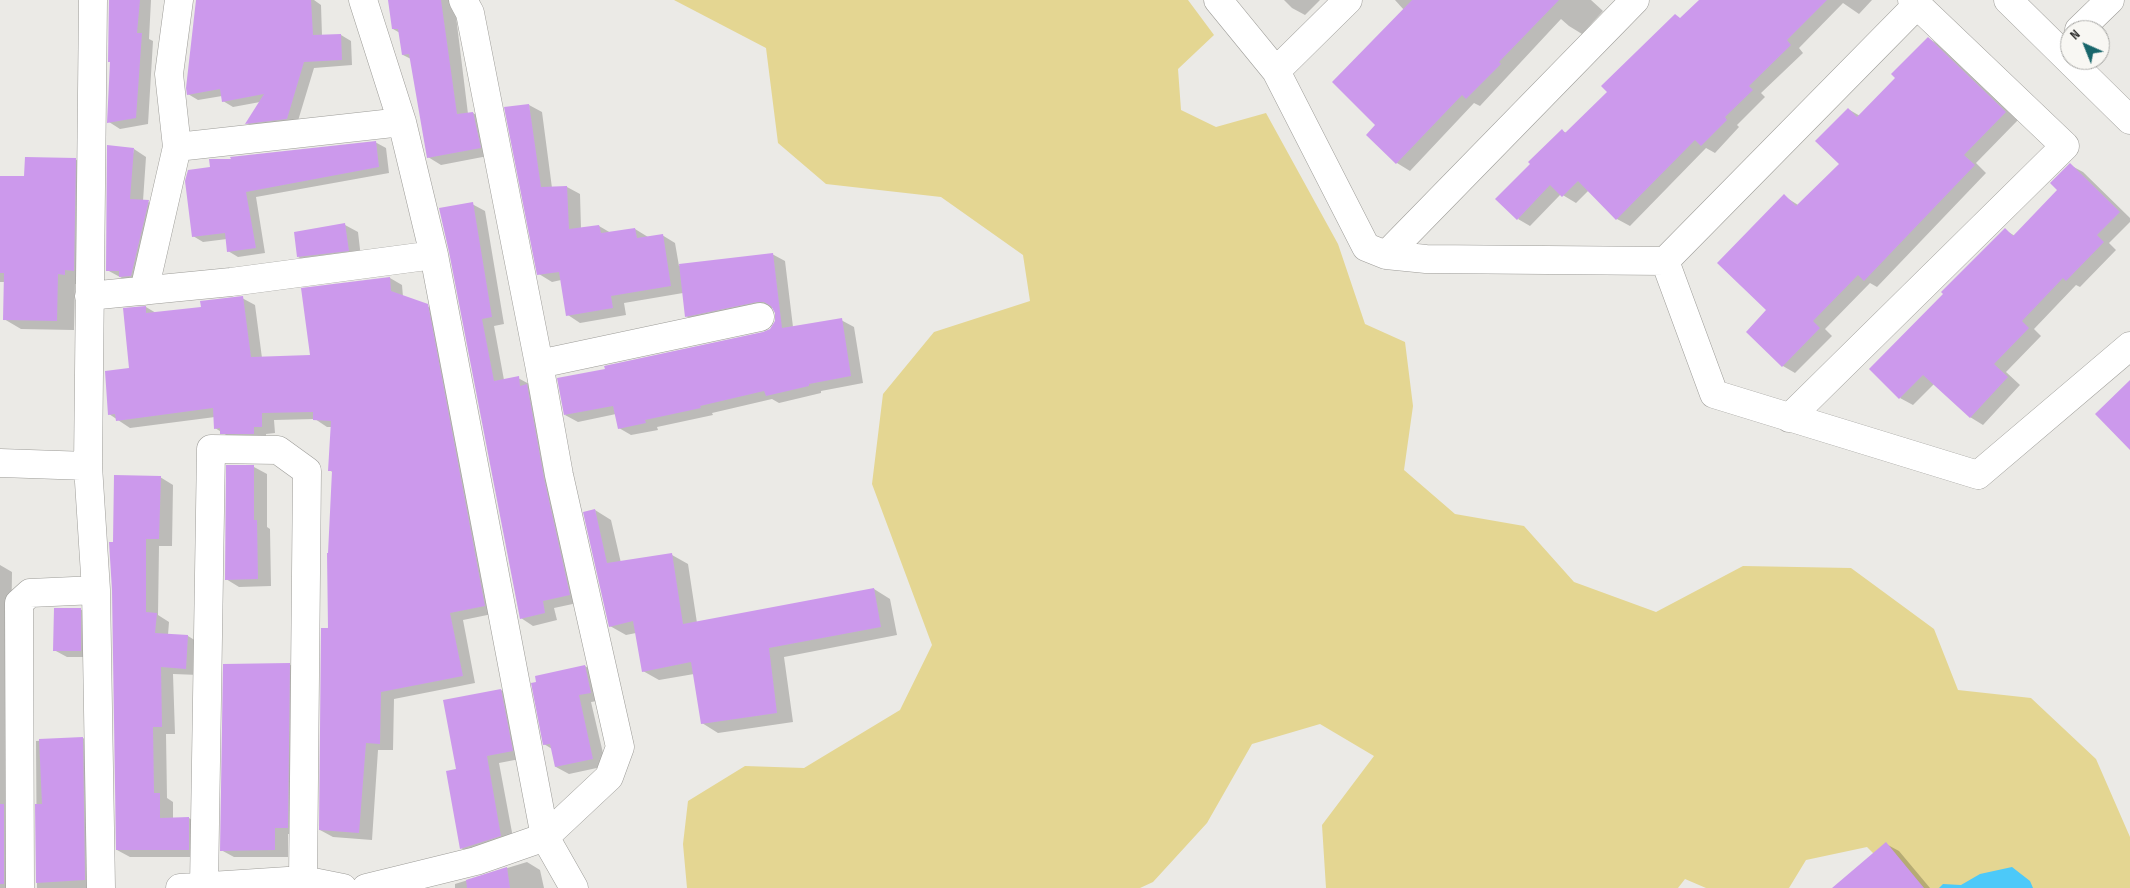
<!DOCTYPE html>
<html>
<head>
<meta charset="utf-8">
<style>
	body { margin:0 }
	#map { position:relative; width:2130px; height:888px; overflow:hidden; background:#ebeae6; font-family:"Sofia Sans Condensed",sans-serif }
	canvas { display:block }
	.north { position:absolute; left:2060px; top:20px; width:50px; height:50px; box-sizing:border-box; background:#f8f7f3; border:1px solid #a6a6a3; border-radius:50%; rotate:316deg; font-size:14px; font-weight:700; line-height:20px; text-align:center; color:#2c2c2b }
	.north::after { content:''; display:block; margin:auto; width:18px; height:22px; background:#18666b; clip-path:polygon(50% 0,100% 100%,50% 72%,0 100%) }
</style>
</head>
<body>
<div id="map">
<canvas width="2130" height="888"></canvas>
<div class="north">N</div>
</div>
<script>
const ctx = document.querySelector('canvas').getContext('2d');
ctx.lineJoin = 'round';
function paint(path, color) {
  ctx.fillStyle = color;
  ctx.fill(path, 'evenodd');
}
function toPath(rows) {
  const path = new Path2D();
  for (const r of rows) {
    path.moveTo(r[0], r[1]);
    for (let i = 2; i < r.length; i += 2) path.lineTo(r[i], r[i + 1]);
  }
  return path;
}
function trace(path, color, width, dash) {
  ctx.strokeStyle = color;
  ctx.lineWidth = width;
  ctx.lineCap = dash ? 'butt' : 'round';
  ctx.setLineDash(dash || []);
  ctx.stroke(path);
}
paint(toPath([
	[674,0,1188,0,1214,35,1178,69,1181,110,1216,127,1266,113,1338,244,1365,324,1405,342,1413,406,1404,470,1455,514,1524,526,1574,582,1656,612,1743,566,1851,568,1934,629,1958,690,2031,698,2096,759,2130,837,2130,888,1908,888,1867,847,1806,860,1789,888,1706,888,1685,879,1678,888,1326,888,1322,825,1374,756,1320,724,1252,744,1207,823,1153,882,1140,888,687,888,683,844,688,801,745,766,804,768,900,710,932,645,872,484,883,394,934,332,1030,301,1023,255,941,197,826,184,778,143,766,48]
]), '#e4d692');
paint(toPath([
	[2012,867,2030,881,2033,888,1939,888,1943,884,1961,885,1980,874]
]), '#4cc9f9');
paint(toPath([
	[110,0,151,0,149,39,153,41,148,124,120,129,109,122,111,62],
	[198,0,314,0,321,5,322,36,341,35,351,41,352,65,314,68,297,124,256,129,247,123,260,102,233,107,223,101,222,96,198,100,188,94],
	[389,0,454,0,468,114,473,113,486,120,493,155,441,165,428,157,411,59,403,55,400,33,393,29],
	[1284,0,1320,0,1305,15,1292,8],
	[1395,0,1591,0,1603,11,1582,34,1569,26,1561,19,1480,106,1474,103,1410,171,1397,163,1367,135,1377,125,1404,10],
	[1700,0,1872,0,1859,14,1843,3,1799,48,1803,53,1761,93,1765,97,1737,125,1739,127,1715,153,1706,148,1630,226,1617,219,1589,190,1576,203,1561,194,1530,226,1518,219,1562,131,1567,133],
	[1928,38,1941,46,2018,120,1976,163,1986,173,1877,287,1870,283,1825,329,1832,336,1795,373,1783,366,1768,310,1784,196,1798,205,1841,164,1848,109,1860,116,1897,78],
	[529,105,542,112,552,188,567,187,580,194,581,229,599,226,611,233,635,229,648,237,662,235,675,243,679,266,772,254,785,261,793,327,841,320,854,327,863,383,821,391,821,393,779,403,772,399,712,413,713,415,657,427,658,430,631,435,619,428,616,414,578,422,565,415,606,370,764,333,771,330,776,323,776,313,774,308,770,308,699,323,686,316,683,293,624,303,626,315,580,323,568,315,561,280,552,282,539,274],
	[375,142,386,148,389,173,256,197,265,253,238,257,228,251,227,239,203,242,193,236,212,168,232,160],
	[134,149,146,157,143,201,148,202,161,209,133,284,107,270],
	[75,159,92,169,82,284,75,284,74,330,21,329,4,319,5,282,0,282,0,177,26,178],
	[2070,165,2083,172,2130,218,2130,222,2109,243,2116,250,2080,287,2076,285,2034,329,2041,336,2006,372,2020,385,1983,425,1970,417,1934,384,1913,405,1900,398,1945,294,2005,230,2015,236,2058,190],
	[472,204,485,211,504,324,494,326,504,380,518,378,531,385,582,602,554,608,557,620,533,626,521,618,451,252],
	[345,225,358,232,361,258,311,264,298,257],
	[390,278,402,285,403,297,427,306,440,313,497,613,463,620,475,683,394,699,393,750,378,750,372,840,333,837,320,830,334,473,329,470,332,427,327,427,315,419,274,420,275,433,266,434,266,441,234,440,215,428,215,417,130,428,109,414,130,369,124,310,146,307,156,313,202,308,242,298,255,305,262,358,312,357],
	[254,467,267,474,267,527,270,529,271,586,239,587,226,579],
	[160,477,173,485,172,546,159,546,158,615,169,622,168,635,188,636,201,644,199,675,173,674,175,734,166,734,167,798,173,802,173,819,189,818,202,826,202,857,130,857,117,850,114,543],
	[595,510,611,520,621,563,672,555,688,564,697,623,874,589,890,599,897,635,784,657,793,722,718,733,702,723,694,674,659,680,643,671,636,633,626,635,610,626],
	[0,565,12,572,11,640,17,888,0,888],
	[80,609,93,617,94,657,67,657,54,650],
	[289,664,302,672,300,835,288,834,288,857,234,857,221,850],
	[585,666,598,674,604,700,591,702,606,766,569,774,556,767,552,749,544,744],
	[501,690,514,697,525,758,499,763,514,843,474,855,461,848],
	[83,738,95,746,97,888,37,888,36,741],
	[1886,844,1899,851,1930,888,1834,888],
	[527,862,540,870,544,888,455,888,455,884]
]), '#0003');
paint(toPath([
	[109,0,140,0,137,33,142,33,136,118,107,123,110,62,108,62],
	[196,0,311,0,313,35,341,34,342,60,304,62,287,119,245,124,264,94,222,102,220,89,187,95,186,88],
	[388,0,441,0,457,114,473,112,481,148,427,158,409,54,402,55,398,29,392,29],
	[1412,0,1559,0,1499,62,1501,64,1466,99,1462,95,1396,164,1366,135,1375,125,1332,82],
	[1699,0,1827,0,1787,40,1791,45,1749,86,1753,90,1725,117,1727,120,1701,146,1695,140,1616,220,1578,181,1562,197,1550,185,1517,220,1495,199,1530,164,1528,162,1562,129,1565,133,1607,92,1601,86,1637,51,1675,14,1680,18],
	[1928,37,2006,112,1964,155,1975,165,1864,281,1858,275,1813,321,1820,328,1782,367,1746,332,1766,310,1717,263,1784,194,1796,206,1839,164,1815,141,1848,108,1857,117,1895,78,1891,74],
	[529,104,541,187,567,186,569,229,599,225,601,233,635,228,637,238,663,234,671,286,611,296,613,308,566,316,559,272,537,275,504,107],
	[376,141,379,167,246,192,256,248,227,252,225,233,192,237,185,181,188,170,210,167,209,159,231,159,230,157],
	[107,145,134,148,130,199,149,200,131,276,119,277,119,271,106,271],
	[25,157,76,158,74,271,65,270,65,275,58,274,57,321,3,320,4,273,0,273,0,176,24,176],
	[2070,163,2120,212,2097,235,2104,242,2066,281,2063,278,2022,321,2029,328,1994,364,2008,377,1970,418,1923,375,1899,399,1869,369,1943,294,1941,292,2005,228,2013,236,2057,190,2050,183],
	[473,202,492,317,482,319,494,381,519,376,520,386,527,384,544,478,570,595,543,601,545,613,520,619,449,252,439,208],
	[345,223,349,251,297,257,294,232],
	[773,253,782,328,842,318,851,376,809,384,809,386,766,396,764,391,700,406,701,408,645,420,646,423,618,429,613,406,564,415,557,378,605,369,604,366,763,332,770,329,775,321,775,313,771,306,764,302,757,302,685,317,679,264],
	[390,277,391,291,428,304,485,606,450,613,463,676,381,692,380,744,366,743,359,833,319,830,321,628,328,628,327,553,328,553,332,471,328,471,331,421,313,420,313,412,262,413,262,427,254,427,254,434,220,434,220,428,214,429,213,408,116,421,115,414,108,415,105,371,129,368,123,308,146,306,146,313,201,307,200,301,243,296,251,357,310,355,301,288],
	[2130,380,2130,450,2095,414],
	[226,465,254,465,254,520,257,520,258,579,225,580],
	[114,475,161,476,159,539,146,539,146,612,157,613,155,633,188,635,186,669,161,667,162,727,153,727,154,793,160,793,160,818,189,817,189,850,116,850,112,590,109,542,113,542],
	[595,509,607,563,672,553,683,624,874,588,881,627,769,648,777,713,701,724,691,662,642,672,633,621,609,627,583,512],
	[54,608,81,608,81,651,53,651],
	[290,663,288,828,275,828,275,850,220,851,223,664],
	[585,665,591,693,579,695,593,759,555,767,550,744,543,745,531,683,536,682,535,676],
	[501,689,513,751,487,756,501,836,460,849,446,771,456,769,443,700],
	[83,737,85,880,36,883,35,804,42,804,39,739],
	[0,804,4,804,4,884,0,884],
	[1886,842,1924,888,1832,888],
	[507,867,510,888,467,888,466,880]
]), '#cc99ec');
const minor = toPath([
	[93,0,88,466,96,590,101,888],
	[363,0,402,122,434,255,545,837,574,888],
	[1218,0,1276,71,1366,247,1386,255,1426,259,1665,261,1917,5],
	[2008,0,2130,120],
	[2079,30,2110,0],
	[1276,71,1348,0],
	[177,147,402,122],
	[1386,255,1635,0],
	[1665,261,1714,394,1978,475,2130,346],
	[144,291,177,147,169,74,179,0],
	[89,296,231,282,434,255],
	[539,364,760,317],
	[1789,418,2065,146,1912,0],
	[0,463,88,466],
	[204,886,211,449,278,450,307,471,303,880],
	[20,888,19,603,30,593,96,590],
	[180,888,303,880,343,888],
	[366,888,476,861,545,837,609,777,620,747,559,475,539,364,470,13,463,0]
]);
trace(minor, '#9d9c98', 29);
trace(minor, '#fff', 28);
</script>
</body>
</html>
